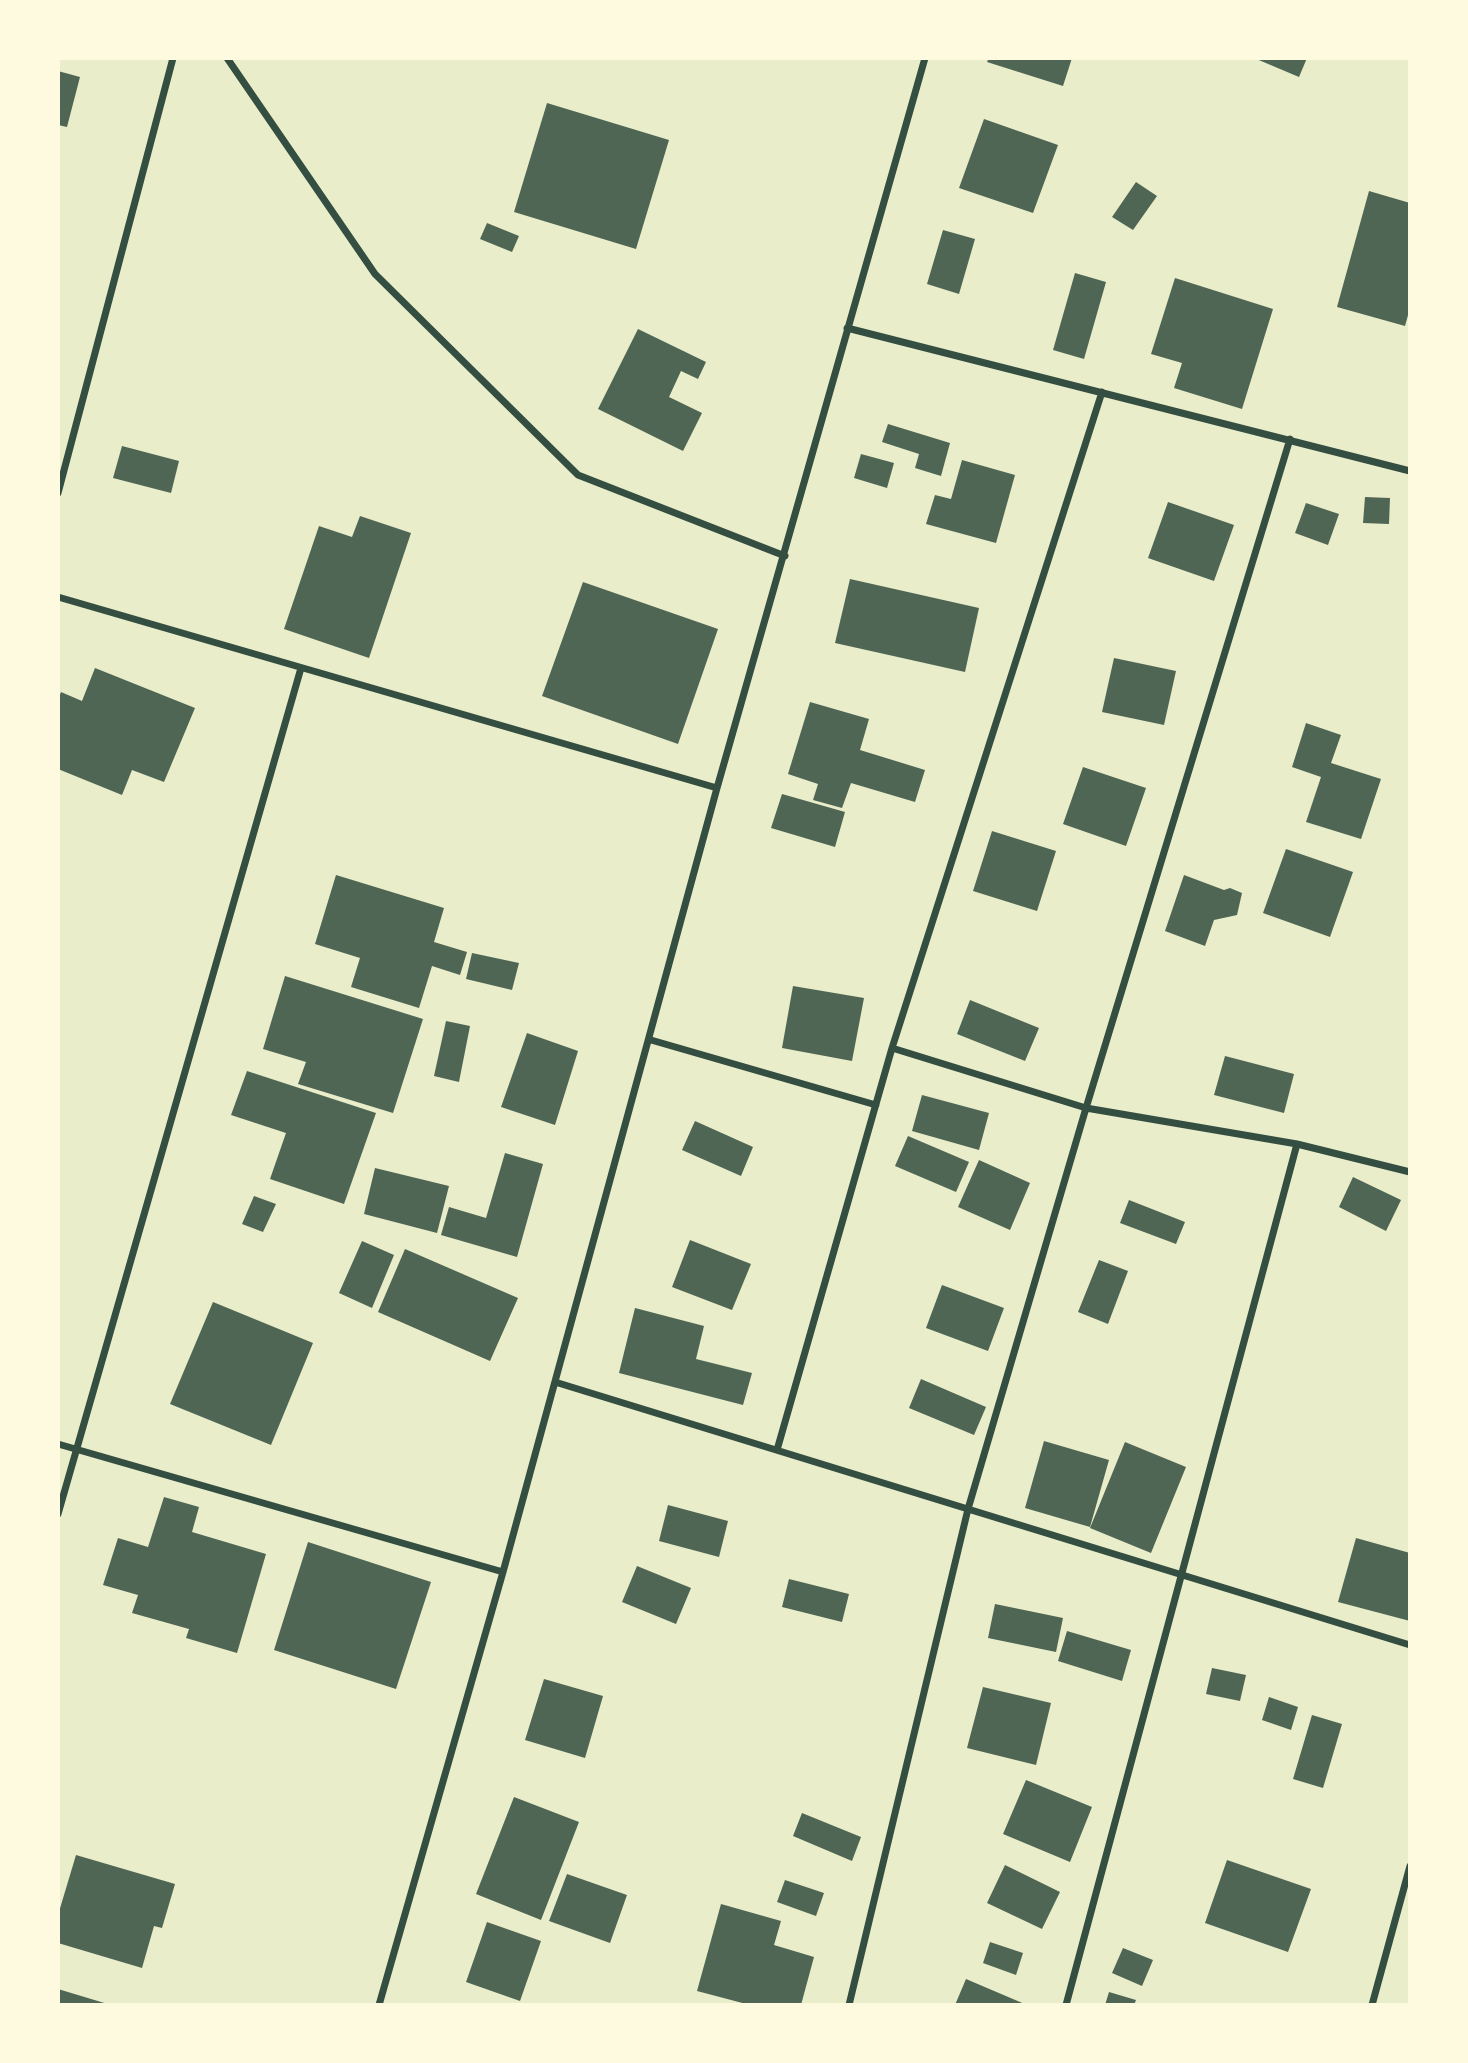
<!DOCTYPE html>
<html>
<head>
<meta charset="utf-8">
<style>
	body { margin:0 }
	#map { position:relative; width:1468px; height:2063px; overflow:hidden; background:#e9edc9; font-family:Barlow,sans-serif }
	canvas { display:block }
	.frame { position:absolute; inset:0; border:60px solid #fefae0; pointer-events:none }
</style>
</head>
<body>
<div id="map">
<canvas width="1468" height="2063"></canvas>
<div class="frame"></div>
</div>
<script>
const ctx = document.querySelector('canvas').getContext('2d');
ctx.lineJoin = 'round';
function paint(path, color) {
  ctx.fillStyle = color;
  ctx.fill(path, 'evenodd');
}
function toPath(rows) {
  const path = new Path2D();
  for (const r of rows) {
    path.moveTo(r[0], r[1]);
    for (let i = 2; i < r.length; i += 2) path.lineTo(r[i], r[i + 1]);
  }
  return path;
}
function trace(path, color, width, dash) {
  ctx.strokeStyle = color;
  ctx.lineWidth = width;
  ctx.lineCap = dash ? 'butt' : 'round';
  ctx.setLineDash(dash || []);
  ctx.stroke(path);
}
paint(toPath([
	[989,58,1072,58,1063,86,987,62],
	[1254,58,1307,58,1299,77],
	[58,71,80,77,67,127,58,125],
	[547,103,669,140,636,249,514,212],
	[984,119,1058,145,1033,213,959,188],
	[1136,182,1157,196,1133,230,1112,217],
	[1369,191,1410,203,1410,308,1405,326,1337,307],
	[487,223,519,236,512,252,480,239],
	[943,230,975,239,959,294,927,284],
	[1075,273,1106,282,1084,359,1053,350],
	[1175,278,1273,309,1242,409,1174,388,1182,363,1151,354],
	[638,329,706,362,698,379,681,371,669,397,702,413,683,451,598,409],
	[888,424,950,443,941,476,915,468,919,454,882,442],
	[122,446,179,461,171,493,113,478],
	[861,454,894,463,887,488,854,478],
	[962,460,1015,475,996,543,926,524,935,495,951,499],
	[1365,497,1390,498,1389,524,1363,523],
	[1168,502,1234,525,1214,581,1148,558],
	[1306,503,1339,514,1328,545,1295,533],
	[360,516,411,533,369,658,284,629,319,526,352,537],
	[850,579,979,608,965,672,835,643],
	[583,582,718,629,678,744,542,696],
	[1114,658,1176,671,1164,725,1102,712],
	[95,668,195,708,164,782,132,770,122,795,58,769,58,700,61,692,82,701],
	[810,702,869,719,860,750,925,770,915,802,851,783,842,808,813,800,818,784,788,774],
	[1306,723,1341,735,1331,763,1381,779,1361,839,1306,822,1321,777,1292,767],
	[1083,767,1146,788,1126,846,1063,824],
	[782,794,845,812,835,847,771,828],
	[992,831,1056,851,1037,911,973,891],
	[1286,849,1353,872,1330,937,1263,913],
	[336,875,444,908,434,942,467,952,460,975,432,966,419,1008,351,987,360,958,315,944],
	[1184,875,1224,890,1230,888,1242,893,1237,915,1214,920,1205,946,1165,931],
	[472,953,519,963,512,990,466,979],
	[285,976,423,1019,393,1113,298,1084,306,1062,263,1049],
	[793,986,864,998,852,1061,782,1048],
	[970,1000,1039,1028,1025,1061,957,1034],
	[446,1021,470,1026,459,1082,434,1076],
	[527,1033,578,1051,555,1125,501,1107],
	[1225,1056,1294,1074,1284,1113,1214,1095],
	[247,1071,376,1113,344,1204,270,1179,286,1133,231,1115],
	[922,1095,989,1113,979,1150,912,1131],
	[695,1121,753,1147,741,1176,682,1150],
	[908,1136,969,1162,956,1192,895,1166],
	[505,1153,543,1164,517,1257,441,1235,449,1207,486,1218],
	[979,1160,1030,1183,1010,1230,958,1207],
	[375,1168,449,1186,437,1233,364,1214],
	[1353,1177,1401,1200,1386,1231,1339,1207],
	[254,1196,276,1204,263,1232,242,1224],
	[1129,1200,1185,1222,1176,1244,1120,1223],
	[690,1240,751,1264,732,1310,672,1287],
	[362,1241,394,1255,372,1308,339,1293],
	[405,1249,518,1298,490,1361,378,1312],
	[1099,1260,1128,1271,1108,1324,1078,1312],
	[942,1285,1004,1308,988,1351,926,1328],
	[213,1302,313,1343,271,1445,170,1404],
	[635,1308,704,1326,696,1359,752,1373,743,1405,619,1373],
	[921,1379,986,1407,974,1435,909,1408],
	[1044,1441,1109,1460,1090,1527,1025,1508],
	[1125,1442,1186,1467,1151,1553,1090,1528],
	[164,1497,199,1507,192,1532,266,1554,237,1653,186,1638,189,1629,132,1613,138,1595,103,1585,118,1538,148,1547],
	[668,1505,728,1521,719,1557,659,1541],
	[1356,1538,1410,1553,1410,1621,1338,1602],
	[308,1542,431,1582,396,1689,274,1650],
	[637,1566,691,1588,676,1624,622,1602],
	[789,1579,849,1594,842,1622,782,1607],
	[995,1604,1063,1618,1056,1652,988,1638],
	[1067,1631,1131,1650,1122,1681,1058,1661],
	[1212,1668,1246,1675,1240,1701,1206,1694],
	[544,1679,603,1696,585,1758,525,1740],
	[983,1687,1051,1703,1036,1765,967,1748],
	[1269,1697,1298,1707,1291,1730,1262,1720],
	[1312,1715,1342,1724,1323,1788,1293,1779],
	[1026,1780,1092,1807,1070,1862,1003,1834],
	[514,1797,579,1822,541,1920,476,1894],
	[802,1813,861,1837,852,1861,793,1836],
	[76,1855,175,1884,162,1928,154,1926,142,1968,58,1943,58,1915],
	[1227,1860,1311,1889,1288,1952,1205,1923],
	[1005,1865,1060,1892,1042,1929,987,1903],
	[567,1874,627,1895,610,1943,549,1921],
	[785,1880,824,1893,816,1916,777,1902],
	[721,1904,781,1921,774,1945,814,1957,801,2005,750,2005,697,1991],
	[487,1922,541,1941,520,2001,466,1982],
	[990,1942,1023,1953,1016,1975,983,1963],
	[1123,1948,1153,1960,1142,1986,1112,1973],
	[966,1979,1027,2005,955,2005],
	[58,1989,111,2005,58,2005],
	[1109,1992,1136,2000,1134,2005,1105,2005]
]), '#4f6655');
trace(toPath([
	[227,58,375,274,578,475,785,556],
	[847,328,1410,471],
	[58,493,173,58],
	[58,597,717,788],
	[651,1040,876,1105],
	[892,1048,1086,1108,1297,1144,1410,1172],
	[555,1382,1410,1645],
	[58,1444,503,1572],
	[777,1450,892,1048,1102,392],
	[58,1514,301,668],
	[379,2005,503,1572,717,788,925,58],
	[849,2005,968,1509,1086,1108,1290,439],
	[1066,2005,1297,1144],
	[1372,2005,1410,1866]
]), '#344e41', 7);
</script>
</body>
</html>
